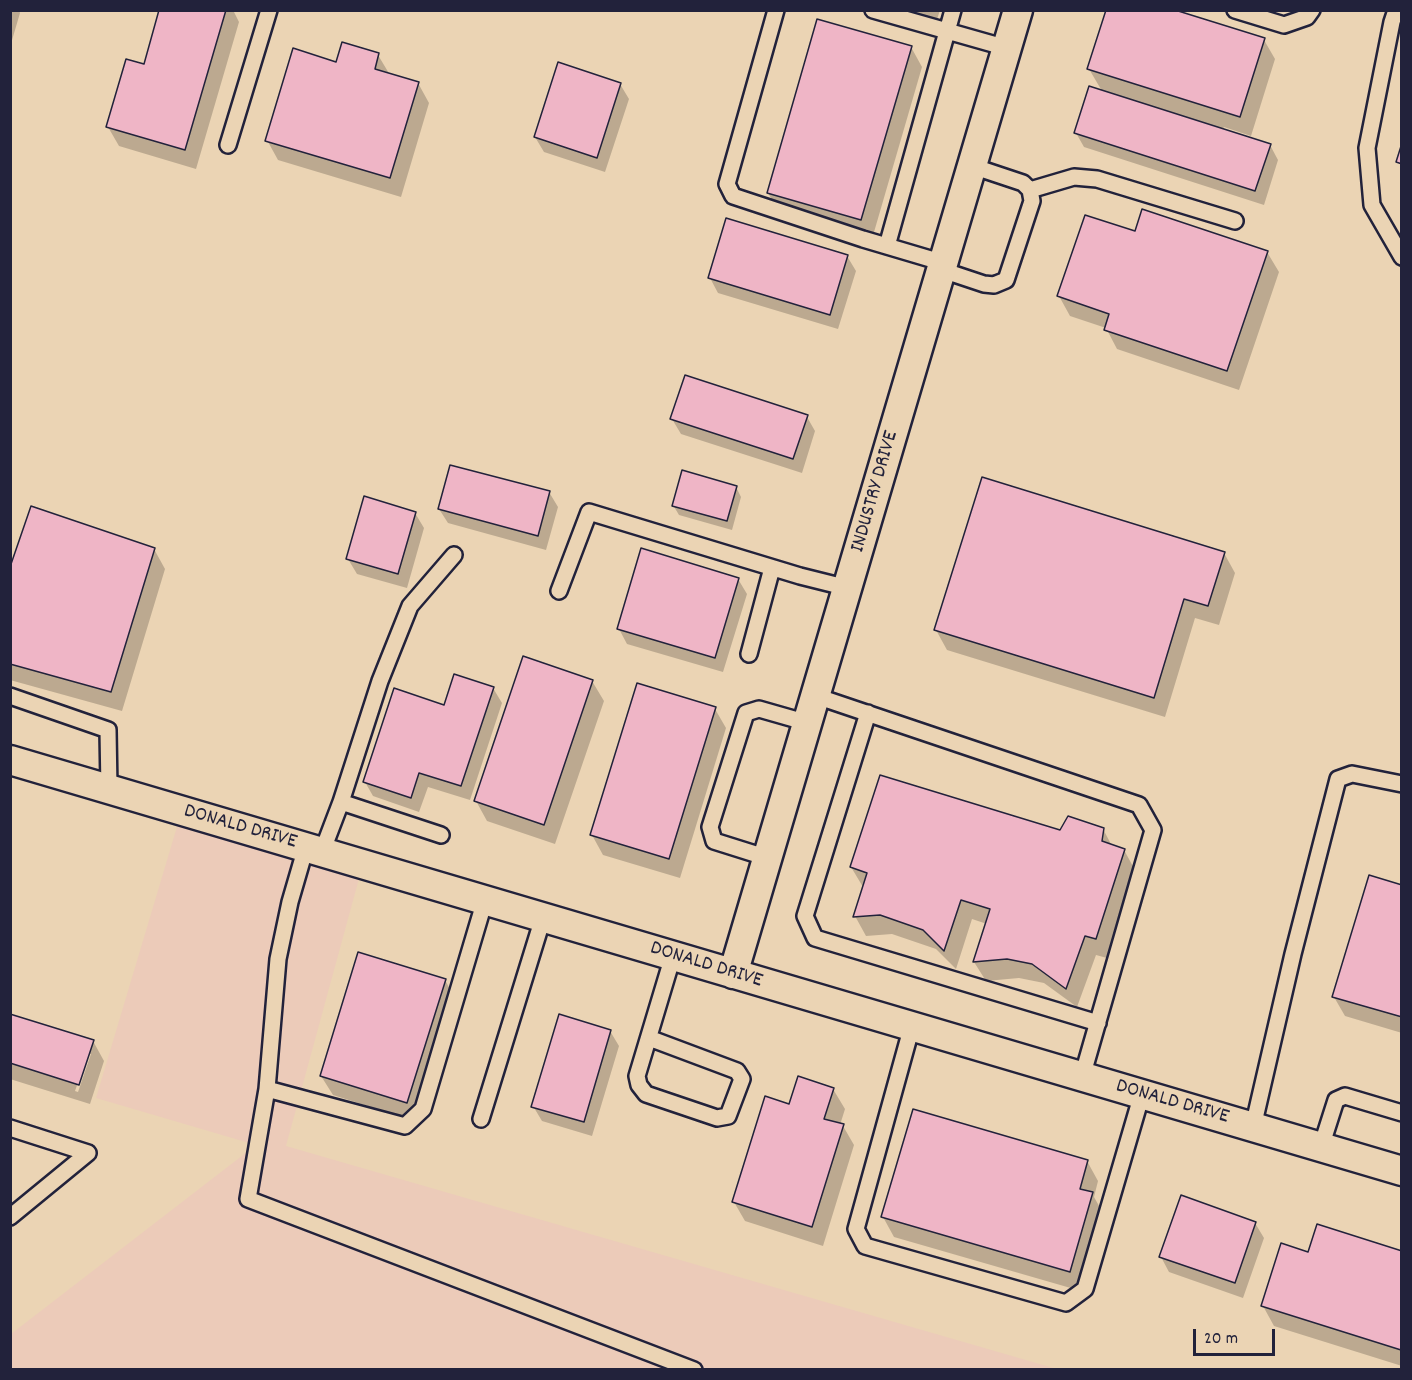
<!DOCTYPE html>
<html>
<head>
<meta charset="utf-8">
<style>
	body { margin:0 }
	#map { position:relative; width:1412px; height:1380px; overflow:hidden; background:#ebd4b4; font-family:Dekko,sans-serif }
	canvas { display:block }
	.frame { position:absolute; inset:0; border:12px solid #22223b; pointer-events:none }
	.scale { position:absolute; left:1193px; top:1329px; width:82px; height:27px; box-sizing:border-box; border:3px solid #22223b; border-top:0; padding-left:8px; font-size:18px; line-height:21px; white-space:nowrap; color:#22223b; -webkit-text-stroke:4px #ebd4b4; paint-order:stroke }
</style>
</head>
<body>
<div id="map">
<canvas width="1412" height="1380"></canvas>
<div class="frame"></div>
<div class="scale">20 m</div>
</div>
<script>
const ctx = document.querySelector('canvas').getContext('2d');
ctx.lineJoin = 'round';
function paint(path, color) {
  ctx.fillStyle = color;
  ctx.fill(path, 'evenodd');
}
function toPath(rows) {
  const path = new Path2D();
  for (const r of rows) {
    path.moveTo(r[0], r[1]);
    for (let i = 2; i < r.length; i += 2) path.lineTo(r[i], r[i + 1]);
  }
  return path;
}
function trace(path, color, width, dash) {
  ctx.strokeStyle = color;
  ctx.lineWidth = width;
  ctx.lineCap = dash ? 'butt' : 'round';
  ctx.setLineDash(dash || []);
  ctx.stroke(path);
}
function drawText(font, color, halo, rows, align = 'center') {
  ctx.font = font + ' Dekko,sans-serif';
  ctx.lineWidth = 5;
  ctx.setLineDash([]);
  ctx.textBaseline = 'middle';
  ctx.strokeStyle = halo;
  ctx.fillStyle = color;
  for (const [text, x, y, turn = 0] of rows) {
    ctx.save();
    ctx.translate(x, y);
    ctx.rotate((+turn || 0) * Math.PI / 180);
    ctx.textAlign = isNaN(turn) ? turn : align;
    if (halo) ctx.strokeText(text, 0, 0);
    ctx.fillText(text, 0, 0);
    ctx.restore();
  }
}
paint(toPath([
	[182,810,363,864,286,1146,1057,1369,11,1370,11,1334,256,1145,96,1098]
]), '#eccbb9');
paint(toPath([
	[10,10,19,10,20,13,10,47],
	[161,10,233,10,239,22,196,169,119,146,108,127,145,65],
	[882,10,940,10,935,26],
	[1264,40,1275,59,1251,136,1224,127,1223,130,1270,145,1278,160,1264,205,1084,147,1076,133,1102,91,1089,69],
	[911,47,922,67,872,239,780,213,768,193],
	[378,55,390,75,418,83,429,103,401,197,278,160,267,140,337,64],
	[620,84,629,99,605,172,544,152,535,137],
	[1136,233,1267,252,1279,272,1239,390,1117,349,1106,328,1070,316,1059,296],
	[847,256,856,271,838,329,718,293,710,278],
	[807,417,815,431,802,473,681,434,672,419],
	[736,487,741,497,732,530,679,515,673,505],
	[549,492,558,507,546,550,448,523,439,509],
	[415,513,424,528,407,588,357,574,348,559],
	[154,549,165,569,122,711,10,680,10,572],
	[1224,553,1235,573,1219,625,1195,618,1165,717,947,650,936,630],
	[738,579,747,594,723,672,627,644,619,629],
	[592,681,604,701,555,844,487,821,476,801],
	[493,688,502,703,470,800,428,787,419,812,373,796,365,782,445,707],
	[715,709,726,728,680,878,603,855,592,835],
	[1103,829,1112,846,1124,850,1135,870,1107,958,1096,955,1077,1007,1044,983,1019,978,986,981,974,962,987,924,972,919,956,969,936,949,892,934,866,936,855,916,863,887,851,867,1061,831],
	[1402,886,1402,1033,1345,1016,1334,997],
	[445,980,456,1000,418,1122,333,1095,321,1076],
	[10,1016,93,1041,104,1061,90,1104,10,1079],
	[88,1054,91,1054,78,1092,75,1091],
	[610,1031,619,1046,592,1136,542,1121,533,1106],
	[833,1089,845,1109,840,1125,843,1126,854,1145,823,1246,745,1221,734,1202,790,1106],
	[1087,1161,1098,1181,1094,1197,1103,1213,1081,1291,894,1237,883,1217],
	[1255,1223,1264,1238,1243,1298,1169,1272,1161,1257],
	[1402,1252,1402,1366,1274,1326,1263,1306,1309,1254]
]), '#0003');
const building = toPath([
	[159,10,226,10,185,150,106,127,126,59,144,64,159,10],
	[1106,10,1175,10,1265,38,1240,117,1087,69,1106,10],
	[817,19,912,46,861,220,767,193,817,19],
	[342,42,379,53,375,69,419,82,390,178,265,141,293,48,336,62,342,42],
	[558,62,621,83,597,158,534,137,558,62],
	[1089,86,1271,144,1255,191,1074,133,1089,86],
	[1402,143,1402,164,1396,162,1402,143],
	[1142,209,1268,251,1227,371,1104,330,1109,314,1057,296,1085,215,1135,231,1142,209],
	[726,218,848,255,830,315,708,278,726,218],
	[685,375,808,415,793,459,670,419,685,375],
	[450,465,550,491,538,536,438,509,450,465],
	[682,470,737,486,727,521,672,506,682,470],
	[982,477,1225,552,1208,606,1184,599,1154,698,934,630,982,477],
	[364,496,416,512,398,574,346,559,364,496],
	[31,506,155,548,111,692,10,664,10,567,31,506],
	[641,548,739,578,715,658,617,629,641,548],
	[523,656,593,680,544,825,474,801,523,656],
	[454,674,494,687,461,786,419,773,411,798,363,782,394,688,444,705,454,674],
	[637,683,716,707,669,859,590,835,637,683],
	[880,775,1060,830,1068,816,1104,828,1102,841,1125,849,1096,939,1085,936,1066,989,1032,964,1007,959,973,962,990,909,961,900,944,951,923,930,880,915,853,917,867,873,850,867,880,775],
	[1369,875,1402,885,1402,1017,1332,997,1369,875],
	[358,952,446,979,407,1103,320,1076,358,952],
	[10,1014,94,1040,79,1085,10,1063,10,1014],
	[559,1014,611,1030,584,1122,531,1107,559,1014],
	[798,1076,834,1088,824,1119,844,1124,812,1227,732,1202,765,1096,789,1104,798,1076],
	[913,1109,1088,1160,1080,1189,1093,1192,1070,1272,881,1217,913,1109],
	[1181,1195,1256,1222,1235,1283,1159,1257,1181,1195],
	[1317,1224,1402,1251,1401,1350,1261,1306,1281,1243,1308,1252,1317,1224]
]);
paint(building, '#efb5c6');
trace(building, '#22223b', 1.5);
const lane = toPath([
	[776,10,727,184,733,196,863,239,944,263],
	[873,10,1007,48],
	[1235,10,1284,25,1307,17,1312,10],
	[1396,10,1392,22,1367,148,1372,205,1402,257],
	[228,145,269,10],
	[1030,190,1074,177,1097,179,1235,221],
	[887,246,953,10],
	[942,270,984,284,994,285,1006,280,1032,201,1030,190,1023,183,972,166],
	[559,591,589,512,800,576,848,588],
	[749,654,772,568],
	[10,696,108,730,109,789],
	[816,696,1139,805,1153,830,1082,1077],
	[868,713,805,916,815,938,1098,1023],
	[341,802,380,681,410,606,454,555],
	[306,847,290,902,278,959,267,1089,248,1199,694,1370],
	[322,852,341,802,441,835],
	[768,858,714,841,710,827,746,713,759,709,808,723],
	[912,1026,856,1229,865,1246,1066,1303,1085,1289,1142,1094],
	[649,1038,737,1071,742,1079,728,1116,717,1118,646,1094,639,1085,637,1076,673,956],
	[267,1089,405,1126,423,1109,485,900],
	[481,1119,543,918],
	[1253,1127,1293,954,1338,779,1352,774,1402,784],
	[10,1128,88,1153],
	[1321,1147,1336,1100,1345,1096,1402,1113],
	[10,1217,88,1153]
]);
const street = toPath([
	[10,760,1402,1171],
	[733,974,1018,10]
]);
trace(lane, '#22223b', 20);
trace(street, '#22223b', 33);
trace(lane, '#ebd4b4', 15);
trace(street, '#ebd4b4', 28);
drawText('21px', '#22223b', '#ebd4b4', [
	["INDUSTRY DRIVE",876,492,-74],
	["DONALD DRIVE",240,828,16],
	["DONALD DRIVE",706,966,17],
	["DONALD DRIVE",1172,1103,16]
]);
</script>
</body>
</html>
